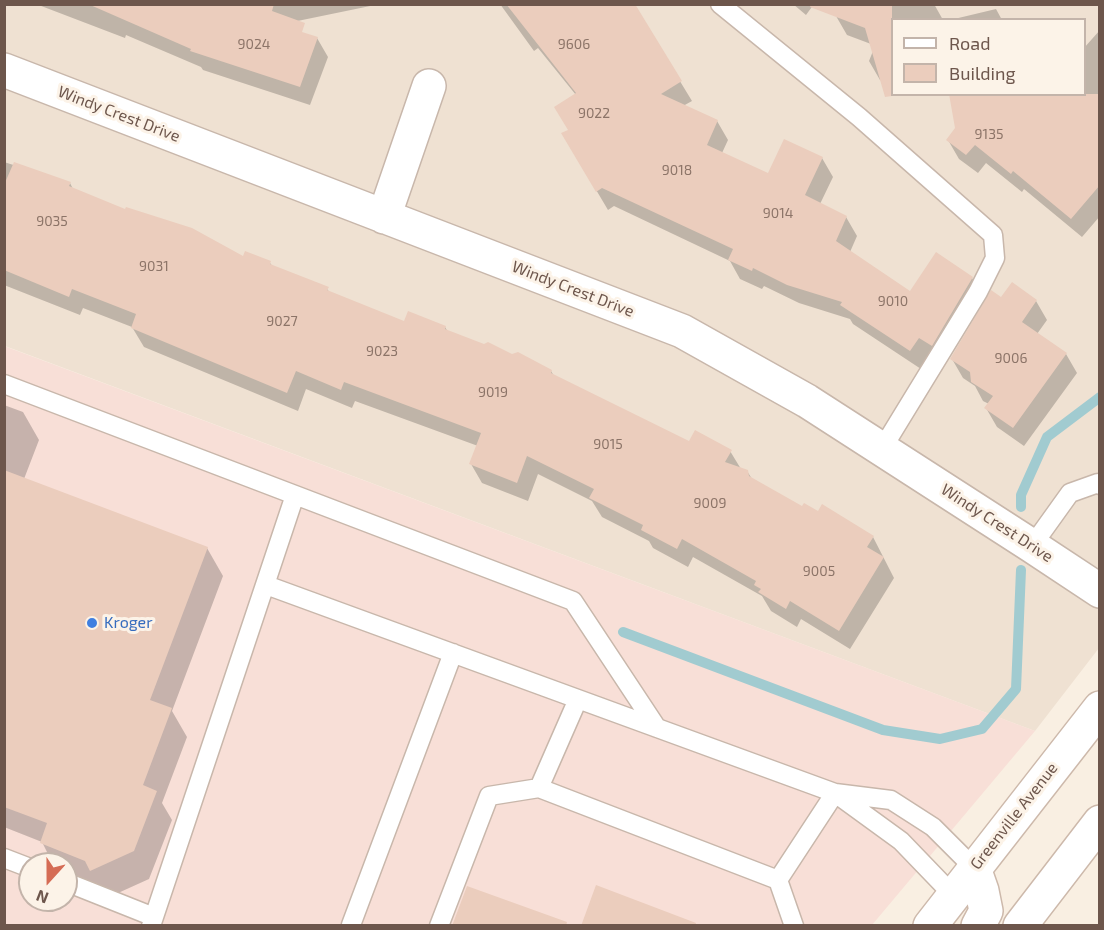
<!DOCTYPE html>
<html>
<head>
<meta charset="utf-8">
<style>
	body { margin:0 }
	#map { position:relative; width:1104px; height:930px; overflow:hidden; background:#f9efe2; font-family:"Exo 2",sans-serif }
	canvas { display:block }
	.frame { position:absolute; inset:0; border:6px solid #6d564c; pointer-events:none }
	.legend { position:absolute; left:891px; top:18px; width:195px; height:78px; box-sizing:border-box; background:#fcf3e8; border:2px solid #c3b4aa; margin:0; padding:8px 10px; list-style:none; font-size:18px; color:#6d564c }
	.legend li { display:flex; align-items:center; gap:12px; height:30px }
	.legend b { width:30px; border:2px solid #c3b4aa }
	.north { position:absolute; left:18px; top:852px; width:60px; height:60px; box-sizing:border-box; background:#fcf3e8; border:2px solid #c3b4aa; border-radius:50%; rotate:201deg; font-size:16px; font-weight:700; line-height:24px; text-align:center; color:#6d564c }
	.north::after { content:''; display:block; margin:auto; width:21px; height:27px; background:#d56c55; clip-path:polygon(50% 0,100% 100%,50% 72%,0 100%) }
</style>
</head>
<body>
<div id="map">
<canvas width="1104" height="930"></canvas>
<div class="frame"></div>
<ul class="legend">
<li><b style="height:8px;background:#fff"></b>Road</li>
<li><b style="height:16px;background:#ebcdbd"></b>Building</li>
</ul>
<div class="north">N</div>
</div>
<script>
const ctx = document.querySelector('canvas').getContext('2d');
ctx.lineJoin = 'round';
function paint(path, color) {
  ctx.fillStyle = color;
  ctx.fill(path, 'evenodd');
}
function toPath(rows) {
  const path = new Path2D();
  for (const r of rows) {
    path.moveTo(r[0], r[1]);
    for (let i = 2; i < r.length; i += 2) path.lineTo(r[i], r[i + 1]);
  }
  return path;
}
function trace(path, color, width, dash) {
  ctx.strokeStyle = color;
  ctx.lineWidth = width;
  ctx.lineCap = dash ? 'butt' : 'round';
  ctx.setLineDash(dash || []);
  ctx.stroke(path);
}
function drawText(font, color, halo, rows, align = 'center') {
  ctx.font = font + ' "Exo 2",sans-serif';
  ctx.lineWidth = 6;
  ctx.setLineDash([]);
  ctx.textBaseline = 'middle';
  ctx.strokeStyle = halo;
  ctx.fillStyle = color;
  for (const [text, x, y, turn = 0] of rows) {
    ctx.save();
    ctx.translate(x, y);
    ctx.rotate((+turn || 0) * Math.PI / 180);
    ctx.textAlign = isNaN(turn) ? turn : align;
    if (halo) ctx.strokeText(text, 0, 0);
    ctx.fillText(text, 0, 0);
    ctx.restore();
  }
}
paint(toPath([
	[4,5,1099,5,1099,648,1035,731,5,346],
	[892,20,1084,20,1084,94,892,94]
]), '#efe1d2');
paint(toPath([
	[4,346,1035,731,872,925,5,925],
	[30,864,66,864,66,900,30,900]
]), '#f8dfd7');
paint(toPath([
	[36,4,380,4,278,25,317,38,328,57,310,105,203,70,201,67,126,35,125,38],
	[500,4,633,4,692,101,683,106,717,121,728,140,722,153,769,175,822,158,833,177,820,204,846,217,857,236,850,252,910,293,972,278,983,297,921,369,853,324,850,319,799,303,764,286,762,289,740,279,730,261,614,206,608,210,563,134,570,131,576,95,538,48,534,51],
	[793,4,814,4,806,15],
	[840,4,934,4,943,20,892,20,892,85,880,80,869,61,873,51,871,44,847,35,836,16],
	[996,9,1002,20,950,20],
	[1100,30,1100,216,1082,237,1024,189,1022,192,986,163,978,173,959,159,948,140,957,128,1084,94,1084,48],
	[4,162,70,183,73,189,244,258,270,263,273,267,327,289,330,293,405,323,445,327,448,332,551,371,554,376,689,443,730,451,741,469,747,471,752,479,803,508,873,537,894,578,850,649,801,619,797,627,771,611,762,596,693,557,688,567,653,548,649,541,602,517,592,501,538,474,528,501,482,483,471,464,478,446,355,401,352,408,306,389,298,411,144,347,132,327,83,308,80,315,4,285],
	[1002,299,1036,301,1047,320,1037,334,1066,354,1077,373,1024,446,997,427,986,408,989,404,983,401,975,386,963,378,952,359],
	[4,405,23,412,39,440,24,479,207,548,223,576,172,711,187,737,162,803,172,820,149,879,107,898,66,874,66,864,53,864,42,842,4,827]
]), '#0003');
trace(toPath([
	[1021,507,1021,495,1047,437,1100,397],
	[623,632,883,730,940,739,982,729,1016,689,1021,570]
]), '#a1cbd0', 10);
paint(toPath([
	[88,4,274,4,272,11,305,23,302,32,318,37,300,87,190,51,191,49],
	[506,4,635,4,682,81,661,94,718,120,707,145,768,173,784,139,823,157,805,195,847,216,836,241,910,291,936,252,973,277,932,346,919,338,910,351,840,305,842,302,787,285,753,268,752,271,728,260,733,249,602,188,596,192,561,133,568,130,554,107,576,93],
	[811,4,892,4,892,96,885,97,865,28,810,7],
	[949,94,1100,94,1100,185,1071,219,1013,171,1011,174,975,145,966,155,946,140,955,128],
	[14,162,71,182,69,186,125,209,126,207,192,228,243,256,245,251,271,261,270,264,329,287,327,290,404,321,408,311,446,326,445,329,484,344,488,342,512,354,518,352,552,370,551,373,689,441,695,430,732,450,725,462,748,470,749,476,802,506,804,503,818,511,822,504,874,536,867,547,884,557,839,631,790,601,786,609,758,592,761,589,754,585,756,581,682,539,677,549,641,530,643,525,589,498,594,489,527,456,517,483,469,464,481,433,344,382,341,390,296,371,287,393,131,328,136,314,72,289,69,297,4,270,4,185],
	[1012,282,1037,300,1022,322,1067,353,1013,428,984,408,993,396,971,382,970,372,950,359,991,290,1001,297],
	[4,470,208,547,150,700,172,708,143,785,157,791,134,851,90,871,85,861,40,843,47,823,4,807],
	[596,885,696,923,695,926,581,926],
	[467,886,567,922,566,926,452,926]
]), '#ebcdbd');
const lane = toPath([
	[720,4,859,117,993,235,995,258,978,292,882,449],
	[4,384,573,601,657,728],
	[1032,546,1070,493,1098,483,1100,485],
	[266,585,835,793,778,880],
	[539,788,578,699],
	[4,858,30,868],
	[66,882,154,917],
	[953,895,901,841,835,793,891,800,933,827,974,868],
	[351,925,453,653],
	[151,926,295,495],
	[439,926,489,796,539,788,778,880,794,926]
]);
const street = toPath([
	[4,70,682,331,807,401,1032,546,1100,591],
	[384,217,429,86]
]);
const secondary = toPath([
	[974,868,982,891,986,911,978,926],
	[930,926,1100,708],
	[1020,926,1100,822]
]);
trace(lane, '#c8b7ab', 21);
trace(street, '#c8b7ab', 36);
trace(secondary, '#cdb9ab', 36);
trace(lane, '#fff', 18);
trace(street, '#fff', 33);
trace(secondary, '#fff', 33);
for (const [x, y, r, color] of [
	[92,623,6,"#3f7fe0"]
]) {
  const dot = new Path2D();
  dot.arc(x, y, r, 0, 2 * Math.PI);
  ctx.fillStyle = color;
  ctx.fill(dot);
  trace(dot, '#fcf3e8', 2);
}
drawText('14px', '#8c7468', null, [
	["9024",254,44],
	["9606",574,44],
	["9022",594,113],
	["9135",989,134],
	["9018",677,170],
	["9014",778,213],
	["9035",52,221],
	["9031",154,266],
	["9010",893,301],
	["9027",282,321],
	["9023",382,351],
	["9006",1011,358],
	["9019",493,392],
	["9015",608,444],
	["9009",710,503],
	["9005",819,571]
]);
drawText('16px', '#6d564c', '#fcf3e8', [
	["Windy Crest Drive",119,114,21],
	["Windy Crest Drive",573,289,21],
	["Windy Crest Drive",997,523,33],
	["Greenville Avenue",1014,816,-52]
]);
drawText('16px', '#366cbe', '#fcf3e8', [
	["Kroger",104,623]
], 'left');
</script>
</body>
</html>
